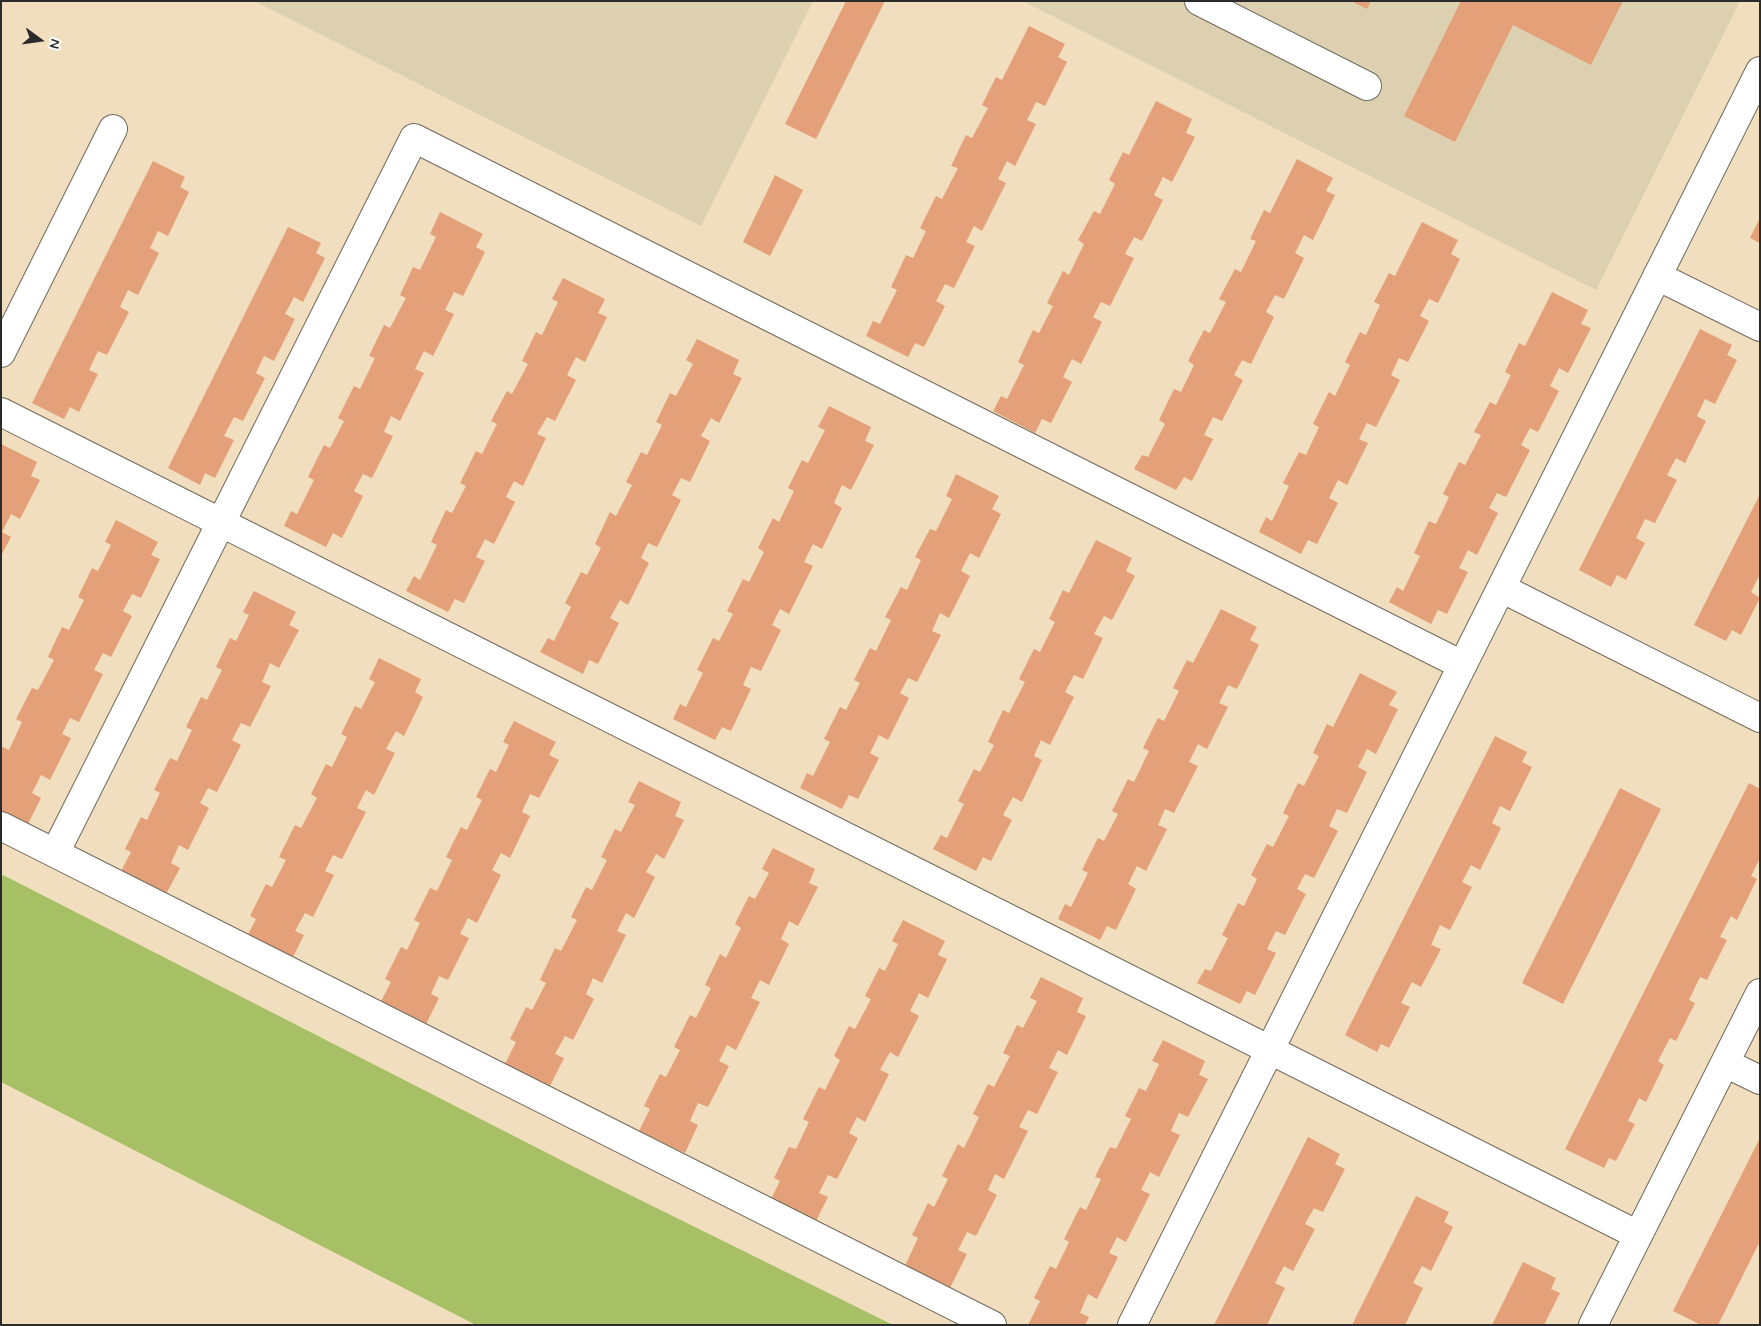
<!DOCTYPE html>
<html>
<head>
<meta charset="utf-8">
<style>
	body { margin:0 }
	#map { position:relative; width:1761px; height:1326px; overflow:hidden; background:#f0debe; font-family:Mynerve,sans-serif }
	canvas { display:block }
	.frame { position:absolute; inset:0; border:2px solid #2b2b2b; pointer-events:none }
	.north { position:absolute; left:15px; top:15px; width:50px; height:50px; -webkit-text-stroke:4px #fdfcf7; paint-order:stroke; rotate:104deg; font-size:14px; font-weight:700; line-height:20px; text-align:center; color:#2b2b2b }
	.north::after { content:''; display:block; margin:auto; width:18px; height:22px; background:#2b2b2b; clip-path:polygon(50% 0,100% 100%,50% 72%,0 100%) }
</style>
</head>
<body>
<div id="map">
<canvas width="1761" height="1326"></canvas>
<div class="frame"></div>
<div class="north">N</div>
</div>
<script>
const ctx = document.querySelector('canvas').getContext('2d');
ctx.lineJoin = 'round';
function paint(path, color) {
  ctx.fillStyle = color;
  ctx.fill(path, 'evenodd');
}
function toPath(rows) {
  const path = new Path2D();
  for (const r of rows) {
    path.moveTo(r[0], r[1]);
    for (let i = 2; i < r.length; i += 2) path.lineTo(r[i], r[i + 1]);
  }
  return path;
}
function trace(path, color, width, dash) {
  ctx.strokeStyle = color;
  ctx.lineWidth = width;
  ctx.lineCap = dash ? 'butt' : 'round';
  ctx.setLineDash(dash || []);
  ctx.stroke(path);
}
paint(toPath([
	[254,1,813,1,701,226],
	[1023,1,1740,1,1596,290]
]), '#dcd0b1');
paint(toPath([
	[3,875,600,1180,893,1325,476,1325,1,1082,1,880]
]), '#a7c066');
paint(toPath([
	[846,1,885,1,816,139,785,124],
	[1351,1,1371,1,1367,9],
	[1461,1,1623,1,1591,65,1513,25,1455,142,1404,116],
	[1029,26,1065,44,1058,57,1067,62,1045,106,1036,102,1027,120,1036,124,1015,166,1007,161,998,179,1006,183,982,231,974,226,966,242,975,246,954,288,945,284,936,301,945,306,924,347,915,343,908,357,866,336,873,321,880,324,897,290,891,287,906,255,913,258,926,231,920,228,936,196,942,199,958,168,951,166,966,135,972,138,988,108,982,105,996,77,1002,80],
	[1156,101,1192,119,1186,133,1195,137,1172,182,1163,177,1154,195,1163,200,1142,241,1134,237,1125,254,1134,258,1110,306,1101,302,1093,317,1102,322,1081,364,1072,359,1063,377,1072,382,1051,423,1042,419,1035,433,993,411,1001,396,1007,399,1024,365,1018,362,1033,330,1039,333,1053,306,1047,303,1063,271,1069,275,1084,244,1078,240,1094,211,1100,214,1115,184,1109,180,1123,152,1129,155],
	[1297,159,1333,178,1326,191,1335,195,1313,240,1304,235,1295,253,1304,258,1284,299,1275,295,1266,312,1274,317,1251,364,1242,360,1234,375,1243,380,1222,421,1213,417,1204,435,1213,439,1192,481,1184,477,1176,490,1134,469,1142,455,1148,457,1165,424,1159,420,1174,389,1181,392,1194,365,1188,361,1204,330,1210,333,1226,302,1219,299,1235,269,1241,272,1256,241,1250,239,1264,210,1270,213],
	[153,161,185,177,180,187,189,192,168,236,158,231,150,248,159,253,138,295,128,290,120,307,129,312,107,355,98,351,89,370,98,374,79,412,70,407,64,419,32,403],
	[775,175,803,190,770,256,743,242],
	[440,212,483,234,476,247,485,252,463,296,454,292,445,310,454,314,433,356,424,351,415,369,424,373,400,421,391,416,384,432,393,436,372,478,363,474,354,491,363,496,342,538,333,533,326,547,284,526,291,511,297,514,314,480,308,477,324,445,330,448,344,421,338,418,354,386,360,389,375,358,369,356,384,325,390,328,406,298,400,295,413,267,420,270,436,237,430,234],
	[1760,218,1760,243,1750,238],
	[1422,222,1458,240,1451,254,1460,259,1438,303,1429,299,1420,316,1429,321,1408,362,1399,358,1391,375,1400,380,1376,427,1367,423,1359,439,1368,443,1347,485,1338,480,1329,498,1338,503,1317,544,1308,540,1301,554,1259,532,1266,517,1272,521,1289,486,1283,483,1299,452,1306,455,1319,427,1313,424,1329,392,1335,396,1350,365,1345,362,1360,332,1366,335,1380,305,1374,302,1389,273,1395,276],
	[288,227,321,243,316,253,325,258,303,302,294,297,285,314,295,319,274,361,264,356,256,373,265,378,243,421,234,417,224,436,234,440,215,478,205,473,200,485,168,468],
	[563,278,605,299,598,313,607,317,585,362,576,357,567,375,576,380,555,421,547,417,537,434,546,438,523,486,514,481,506,497,515,502,494,544,485,539,476,557,485,561,464,603,455,599,448,612,406,591,414,576,420,580,437,545,431,542,446,510,452,513,466,486,460,483,476,451,482,454,497,424,491,421,507,391,512,394,528,364,522,361,536,332,542,335,558,302,552,299],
	[1552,292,1588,310,1581,324,1591,328,1568,373,1559,368,1550,386,1559,391,1538,432,1530,428,1521,445,1530,450,1506,497,1497,493,1489,508,1498,513,1477,555,1468,550,1459,568,1468,572,1447,614,1438,610,1431,624,1389,602,1397,587,1403,591,1420,556,1414,553,1429,521,1436,524,1449,497,1443,494,1459,462,1465,465,1481,435,1474,432,1490,402,1496,405,1511,375,1505,372,1519,343,1525,346],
	[1700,329,1732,345,1727,355,1737,360,1715,404,1705,399,1697,416,1706,421,1685,463,1676,458,1667,475,1677,480,1655,523,1645,519,1636,538,1645,543,1626,580,1617,575,1611,587,1579,570],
	[697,339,739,360,733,374,742,378,719,423,711,418,701,436,710,441,690,482,681,478,672,495,681,500,657,547,648,543,641,558,649,563,628,605,620,600,610,618,619,623,598,664,589,660,583,674,540,652,548,638,554,641,571,607,565,603,581,572,587,575,601,548,595,544,610,512,616,516,632,485,626,482,641,452,647,455,662,425,656,422,670,393,676,396,693,364,686,360],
	[829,406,871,427,865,441,874,445,851,490,842,485,834,503,842,508,822,549,813,544,804,562,813,566,789,614,780,609,772,625,781,630,761,671,751,667,743,685,751,689,731,731,722,727,715,740,673,719,680,704,686,707,703,673,697,670,713,638,719,641,733,614,727,611,743,579,749,582,764,552,758,548,773,518,779,522,794,491,788,488,802,460,808,463,825,430,818,427],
	[1,444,37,462,31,476,40,480,20,519,11,514,2,532,11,537,1,556],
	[956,474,999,496,992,509,1001,514,979,558,970,553,961,571,970,576,949,618,940,613,932,631,941,635,917,682,908,678,900,693,909,698,888,740,879,735,870,753,879,758,858,799,849,795,842,809,800,788,807,773,813,776,830,742,824,739,840,707,846,710,860,683,854,680,870,648,876,651,891,620,885,617,901,587,907,590,921,560,915,557,930,529,936,531,952,499,946,496],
	[1760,494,1760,574,1751,592,1760,598,1741,635,1732,630,1726,641,1694,625],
	[116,520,158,542,151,555,160,559,141,598,132,594,123,611,132,616,111,657,103,653,94,670,103,674,79,722,70,718,62,734,71,738,50,780,41,775,32,793,41,798,27,826,1,813,1,749,3,747,9,750,22,722,16,719,32,688,38,690,54,660,48,657,62,627,69,630,84,600,78,597,92,568,98,571,111,545,105,542],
	[1096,540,1132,558,1126,571,1135,576,1112,620,1104,616,1094,634,1103,638,1083,679,1074,675,1065,692,1074,697,1050,745,1041,740,1034,756,1042,760,1022,802,1013,797,1003,815,1012,820,991,861,983,857,976,871,933,849,941,835,947,838,964,804,958,801,974,769,980,772,994,745,988,742,1003,710,1009,713,1025,682,1019,679,1034,649,1040,652,1055,622,1049,619,1063,590,1069,593],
	[254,591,296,612,289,625,299,630,279,668,270,663,262,682,271,686,250,727,241,723,232,740,241,745,217,792,208,788,200,803,209,808,188,850,179,845,171,863,180,868,165,896,120,873,131,852,125,849,141,817,147,820,160,793,154,790,170,758,177,761,192,730,186,727,201,697,207,700,222,670,216,667,230,638,236,641,249,615,243,612],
	[1221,609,1257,627,1250,640,1259,645,1237,689,1228,685,1219,703,1228,707,1207,749,1198,744,1189,762,1198,766,1174,813,1165,809,1158,825,1167,829,1146,871,1137,866,1128,884,1136,889,1116,930,1107,926,1100,940,1058,919,1065,904,1071,907,1088,873,1082,870,1098,838,1104,841,1118,814,1112,811,1128,779,1134,782,1149,751,1143,748,1158,718,1164,721,1179,691,1173,688,1187,660,1193,663],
	[379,658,421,679,415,692,423,697,404,736,396,731,386,749,395,753,374,795,366,790,357,808,366,812,342,859,333,855,325,871,334,875,313,917,305,913,295,931,304,935,290,963,245,940,256,919,250,916,266,884,272,887,286,860,279,857,295,825,301,828,317,798,311,794,326,764,332,767,347,737,341,734,355,706,361,709,375,682,369,679],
	[1360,673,1397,692,1389,705,1398,709,1376,754,1367,749,1358,767,1367,772,1347,813,1337,809,1329,826,1338,831,1314,878,1305,874,1297,889,1306,894,1285,935,1276,931,1267,949,1276,953,1255,995,1247,991,1240,1004,1197,983,1205,969,1211,971,1228,938,1222,935,1238,903,1244,906,1257,879,1251,875,1267,844,1273,847,1289,816,1283,813,1298,783,1304,786,1319,756,1313,753,1327,724,1333,727],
	[514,721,556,742,549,755,559,760,539,798,530,794,522,812,530,816,510,858,501,853,492,870,501,875,477,923,468,918,460,934,469,938,448,980,439,976,431,994,439,998,425,1026,380,1003,391,982,385,979,401,947,407,950,420,923,414,920,430,888,437,891,452,860,446,857,461,827,467,830,482,800,476,797,490,769,496,772,509,745,503,742],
	[1495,736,1527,752,1522,762,1532,767,1510,811,1500,806,1492,823,1501,828,1480,870,1471,865,1462,882,1472,887,1450,930,1440,925,1431,945,1441,949,1421,987,1412,982,1401,1003,1410,1007,1389,1048,1381,1044,1377,1052,1345,1035],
	[639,781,681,802,675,816,684,820,664,859,656,854,646,872,655,877,634,918,626,913,617,931,626,935,602,983,593,978,586,994,594,999,573,1040,565,1036,555,1054,564,1058,550,1086,505,1064,516,1042,510,1039,526,1007,532,1010,546,983,540,980,555,948,561,951,577,920,571,917,586,887,592,890,607,860,601,857,615,829,621,832,635,805,628,802],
	[1749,783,1760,789,1760,858,1751,876,1757,879,1737,920,1731,916,1720,937,1727,940,1707,980,1700,977,1689,1000,1695,1003,1676,1041,1670,1038,1658,1061,1664,1065,1646,1102,1639,1098,1628,1121,1635,1124,1616,1161,1609,1158,1604,1168,1565,1149],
	[1620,788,1661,809,1563,1004,1522,983],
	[773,848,815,869,809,883,818,887,798,926,789,921,781,939,789,944,769,985,760,980,751,998,760,1002,736,1050,727,1045,719,1061,729,1066,708,1107,698,1103,690,1121,698,1125,685,1153,639,1131,650,1109,644,1106,660,1074,666,1077,680,1050,674,1047,690,1015,696,1018,711,988,705,985,720,954,726,958,741,928,735,924,749,896,755,899,769,873,762,869],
	[903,920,945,941,938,955,947,959,928,998,919,993,910,1011,919,1016,898,1057,890,1052,880,1070,889,1074,865,1122,857,1117,849,1133,858,1138,837,1179,828,1175,819,1193,828,1197,814,1225,769,1203,780,1181,774,1178,789,1147,796,1149,809,1122,803,1119,819,1087,825,1090,840,1060,834,1056,849,1026,855,1029,871,999,865,996,879,968,885,971,898,944,892,941],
	[1041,977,1083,998,1077,1012,1086,1016,1067,1055,1058,1050,1049,1068,1058,1072,1037,1114,1028,1110,1019,1127,1028,1131,1004,1179,995,1174,988,1190,997,1195,976,1236,967,1232,958,1250,967,1254,948,1292,903,1270,918,1238,912,1235,928,1203,934,1207,948,1179,942,1176,958,1144,964,1148,979,1117,973,1114,988,1084,994,1087,1010,1056,1003,1053,1017,1025,1023,1028,1037,1001,1030,998],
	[1163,1040,1205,1061,1199,1075,1208,1079,1188,1117,1179,1113,1171,1131,1180,1135,1159,1177,1150,1172,1141,1190,1150,1194,1126,1242,1117,1237,1109,1253,1118,1257,1097,1299,1088,1294,1080,1313,1089,1317,1085,1325,1028,1325,1040,1301,1034,1298,1050,1266,1056,1269,1069,1242,1064,1239,1080,1207,1086,1210,1101,1179,1095,1177,1110,1147,1116,1149,1131,1119,1125,1116,1139,1088,1146,1091,1159,1064,1152,1061],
	[1308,1137,1340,1154,1335,1164,1345,1169,1323,1212,1314,1208,1305,1224,1315,1229,1293,1271,1284,1266,1275,1283,1285,1288,1267,1325,1214,1325],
	[1760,1138,1760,1241,1718,1325,1701,1325,1673,1311],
	[1416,1196,1449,1212,1444,1222,1453,1227,1431,1271,1422,1266,1413,1283,1423,1288,1405,1325,1352,1325],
	[1523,1262,1556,1278,1551,1289,1560,1293,1544,1325,1492,1325]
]), '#e4a078');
const minor = toPath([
	[1199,1,1367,86],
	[1657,276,1760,327],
	[1,353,113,129],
	[1,412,1638,1235],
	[1501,588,1760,718],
	[1,826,992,1325],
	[55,853,414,138,1462,665],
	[1725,1063,1760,1080],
	[1132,1325,1760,71],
	[1593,1325,1760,993]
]);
trace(minor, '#706a5e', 30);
trace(minor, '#fff', 28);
</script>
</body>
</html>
